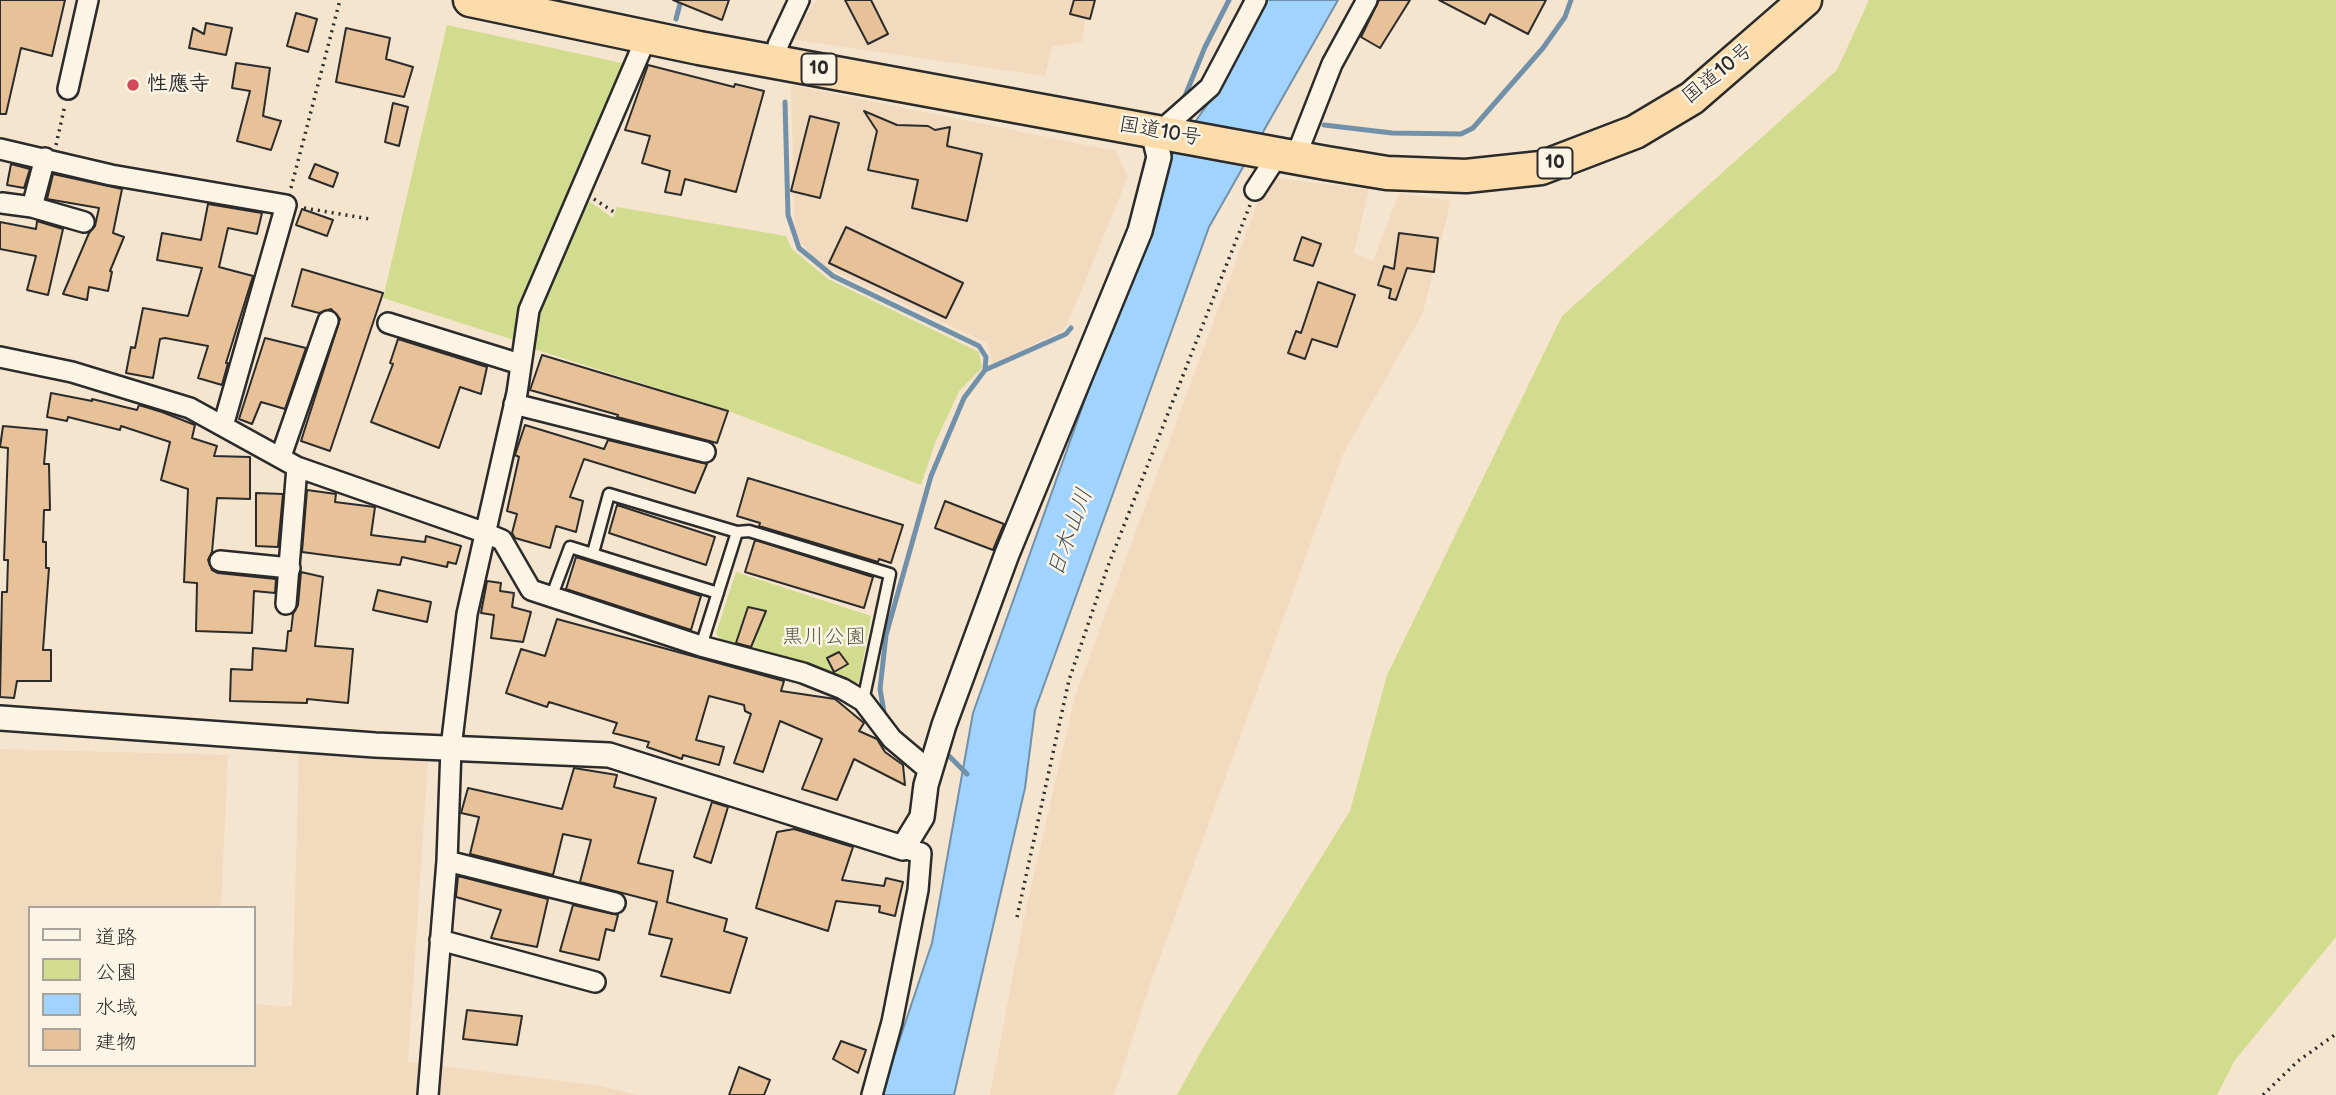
<!DOCTYPE html>
<html>
<head>
<meta charset="utf-8">
<style>
	body { margin:0 }
	#map { position:relative; width:2336px; height:1095px; overflow:hidden; background:#f6e5ce; font-family:"Balsamiq Sans","Klee One",sans-serif }
	canvas { display:block }
	.legend { position:absolute; left:28px; top:906px; width:228px; height:161px; box-sizing:border-box; background:#fcf5e5; border:2px solid #a8a49b; margin:0; padding:9px 12px; list-style:none; font-size:21px; color:#2b2b2b }
	.legend li { display:flex; align-items:center; gap:14px; height:35px }
	.legend b { width:35px; border:2px solid #a8a49b }
</style>
</head>
<body>
<div id="map">
<canvas width="2336" height="1095"></canvas>
<ul class="legend">
<li><b style="height:9px;background:#fcf5e5"></b>道路</li>
<li><b style="height:19px;background:#d1dc8f"></b>公園</li>
<li><b style="height:19px;background:#a0d3fe"></b>水域</li>
<li><b style="height:19px;background:#e7c198"></b>建物</li>
</ul>
</div>
<script>
const ctx = document.querySelector('canvas').getContext('2d');
ctx.lineJoin = 'round';
function paint(path, color) {
  ctx.fillStyle = color;
  ctx.fill(path, 'evenodd');
}
function toPath(rows) {
  const path = new Path2D();
  for (const r of rows) {
    path.moveTo(r[0], r[1]);
    for (let i = 2; i < r.length; i += 2) path.lineTo(r[i], r[i + 1]);
  }
  return path;
}
function trace(path, color, width, dash) {
  ctx.strokeStyle = color;
  ctx.lineWidth = width;
  ctx.lineCap = dash ? 'butt' : 'round';
  ctx.setLineDash(dash || []);
  ctx.stroke(path);
}
function drawText(font, color, halo, rows, align = 'center') {
  ctx.font = font + ' "Balsamiq Sans","Klee One",sans-serif';
  ctx.lineWidth = 5;
  ctx.setLineDash([]);
  ctx.textBaseline = 'middle';
  ctx.strokeStyle = halo;
  ctx.fillStyle = color;
  for (const [text, x, y, turn = 0] of rows) {
    ctx.save();
    ctx.translate(x, y);
    ctx.rotate((+turn || 0) * Math.PI / 180);
    ctx.textAlign = isNaN(turn) ? turn : align;
    if (halo) ctx.strokeText(text, 0, 0);
    ctx.fillText(text, 0, 0);
    ctx.restore();
  }
}
paint(toPath([
	[817,0,1089,0,1082,42,1052,47,1045,76,789,39],
	[791,85,1116,151,1128,177,1067,325,1060,332,993,363,987,343,817,263,795,235],
	[1267,177,1369,189,1354,253,1373,261,1399,193,1451,201,1423,313,1344,452,1150,985,1114,1095,990,1095,1024,918,1075,696],
	[0,749,228,755,221,908,30,908,30,1065,254,1065,254,1004,292,1007,299,751,428,760,408,1062,601,1086,638,1095,0,1095]
]), '#f2dabe');
paint(toPath([
	[1869,0,2336,0,2336,937,2235,1060,2217,1095,1177,1095,1204,1046,1350,811,1387,675,1562,316,1837,70],
	[447,25,626,64,529,292,514,340,383,298],
	[583,197,613,218,617,207,786,236,792,249,828,279,979,352,982,368,959,391,935,443,921,485,731,412,531,348,536,306],
	[736,572,871,616,859,682,849,686,721,641,716,633]
]), '#d1dc8f');
const water = toPath([
	[1267,0,1338,0,1209,227,1035,710,1025,788,954,1095,881,1095,932,943,973,713,1173,153,1214,95,1267,0]
]);
paint(water, '#a0d3fe');
trace(water, '#7190aa', 2);
trace(toPath([
	[676,19,681,0],
	[1185,96,1205,47,1229,0],
	[785,102,788,215,799,248,833,276,979,346,986,357,985,370],
	[1324,125,1392,133,1461,134,1473,128,1543,48,1565,17,1571,0],
	[885,718,880,689,886,635,931,476,964,398,985,370,1066,334,1071,328],
	[949,756,967,774]
]), '#7190aa', 5);
const building = toPath([
	[0,0,65,0,52,56,21,48,6,114,0,114,0,0],
	[673,0,729,0,722,20,673,0],
	[845,0,871,0,888,34,868,44,845,0],
	[1074,0,1095,0,1090,19,1070,14,1074,0],
	[1379,0,1410,0,1380,48,1361,37,1379,0],
	[1439,0,1546,0,1528,34,1490,14,1485,24,1439,0],
	[296,13,317,19,308,52,287,46,296,13],
	[206,23,232,28,226,55,189,48,193,28,204,34,206,23],
	[346,28,390,38,386,59,413,67,404,97,336,82,346,28],
	[236,63,270,68,263,116,281,121,271,150,237,141,250,91,232,88,236,63],
	[648,65,734,87,735,84,764,91,736,192,685,179,681,195,665,192,670,171,642,163,650,136,625,130,648,65],
	[393,103,408,107,399,146,385,142,393,103],
	[864,111,897,125,928,126,935,130,950,127,947,146,982,154,967,221,912,208,918,180,868,170,877,131,864,111],
	[810,116,839,123,820,198,791,191,810,116],
	[11,164,30,169,24,188,7,185,11,164],
	[315,164,338,173,333,187,309,178,315,164],
	[53,174,122,189,113,233,124,237,110,271,112,272,108,291,89,287,87,300,63,294,89,233,95,226,99,208,47,199,53,174],
	[208,204,262,213,257,234,228,228,219,267,253,276,226,363,228,363,222,385,198,378,208,346,165,338,160,339,153,378,126,373,131,347,135,348,143,308,188,316,202,268,157,260,162,233,201,240,208,204],
	[302,209,333,220,327,236,296,225,302,209],
	[37,221,63,229,48,295,27,290,36,256,0,249,0,222,36,229,37,221],
	[846,227,963,283,946,318,829,263,846,227],
	[1399,233,1438,238,1434,272,1407,268,1396,300,1389,298,1391,289,1378,285,1384,266,1394,269,1399,233],
	[1302,237,1321,244,1313,266,1294,260,1302,237],
	[302,269,383,293,330,451,301,441,340,319,331,309,319,313,292,306,302,269],
	[1318,282,1355,295,1337,347,1312,339,1305,359,1288,353,1296,331,1301,333,1318,282],
	[265,338,306,348,285,409,261,402,252,424,239,419,265,338],
	[398,339,487,367,481,394,460,387,439,448,371,422,393,364,390,363,398,339],
	[542,355,728,411,717,443,617,417,618,415,530,390,542,355],
	[51,393,92,401,92,399,137,410,139,405,162,412,195,425,192,438,217,446,214,456,250,457,250,499,217,498,212,552,208,560,212,570,218,573,276,579,275,593,254,591,252,633,196,631,197,583,184,582,188,489,161,480,170,442,121,426,120,430,68,417,67,421,47,417,51,393],
	[525,425,604,449,608,440,707,464,695,493,584,459,570,497,583,501,576,532,556,526,550,548,515,538,512,533,517,514,507,511,519,457,515,455,525,425],
	[3,426,47,430,44,464,49,464,50,510,44,510,43,542,46,542,46,568,49,568,43,650,51,650,51,681,17,681,14,698,0,697,2,592,7,592,8,560,4,560,8,448,0,447,3,426],
	[748,478,903,525,891,563,879,559,878,562,759,526,760,523,737,516,748,478],
	[307,490,336,494,335,502,375,507,371,535,425,542,426,536,461,546,456,564,448,562,447,567,402,557,400,565,302,552,307,490],
	[256,493,283,494,278,547,256,546,256,493],
	[945,501,1004,524,993,550,935,528,945,501],
	[617,505,715,537,706,565,609,533,617,505],
	[755,540,873,577,864,608,745,572,755,540],
	[576,557,701,596,691,630,566,589,576,557],
	[301,572,323,577,315,646,353,649,348,703,307,699,307,703,230,701,231,669,252,670,253,648,286,651,288,631,291,631,293,614,298,605,301,572],
	[487,581,501,583,500,591,514,593,512,607,531,612,523,642,491,638,494,615,481,613,487,581],
	[378,590,431,602,427,622,373,610,378,590],
	[748,607,766,611,751,647,736,643,748,607],
	[557,619,784,681,781,691,835,699,864,723,859,731,877,739,885,752,903,765,905,785,854,759,837,800,802,789,822,739,780,721,763,772,734,763,751,714,745,711,744,705,709,696,696,740,724,747,719,765,683,755,682,759,647,747,649,742,613,733,617,723,549,702,547,707,506,693,521,649,545,656,557,619],
	[839,652,848,664,834,672,827,658,839,652],
	[574,768,617,775,614,787,656,798,638,863,673,871,667,902,727,919,724,931,747,938,730,993,661,976,672,939,649,934,657,902,580,882,591,840,563,834,553,875,470,854,479,817,461,813,468,788,562,809,574,768],
	[712,802,728,807,711,863,694,857,712,802],
	[794,829,853,847,842,880,884,886,886,878,903,882,895,916,879,912,880,906,836,901,828,931,756,908,777,832,794,829],
	[458,876,548,899,537,947,491,938,501,910,456,897,458,876],
	[573,905,618,915,614,931,606,929,599,960,560,951,573,905],
	[467,1010,522,1016,517,1045,463,1039,467,1010],
	[841,1041,866,1050,858,1073,833,1059,841,1041],
	[739,1067,770,1080,764,1095,729,1095,739,1067]
]);
paint(building, '#e7c198');
trace(building, '#2b2b2b', 2);
const service = toPath([
	[593,553,609,494,737,532],
	[551,598,570,547,718,593],
	[701,646,737,532,749,531,890,574,863,701]
]);
const minor = toPath([
	[778,61,778,45,799,0],
	[68,89,88,0],
	[1153,132,1167,125,1210,87,1256,0],
	[0,149,111,175,286,205,223,426],
	[1296,156,1332,64,1367,0],
	[1255,190,1279,153],
	[2,203,32,207,45,158],
	[32,207,84,222],
	[388,323,520,364],
	[0,357,72,372,190,408,297,467,483,532,502,540,531,590,701,646,803,673,843,689,863,701,892,739,930,771],
	[514,404,705,452],
	[281,456,328,321],
	[220,561,290,568],
	[286,604,297,467],
	[447,861,615,903],
	[440,940,595,982],
	[428,1095,447,861,451,748,467,614,517,393,529,310,647,36],
	[872,1095,892,1022,918,890,921,853,903,848]
]);
const tertiary = toPath([
	[0,718,375,745,609,755,903,848,922,817,926,785,944,725,1007,554,1140,231,1159,157,1153,132]
]);
const trunk = toPath([
	[470,0,699,48,1326,163,1387,173,1466,176,1541,168,1635,132,1692,98,1805,0]
]);
trace(service, '#2b2b2b', 15);
trace(minor, '#2b2b2b', 24);
trace(tertiary, '#2b2b2b', 28);
trace(trunk, '#2b2b2b', 37);
trace(toPath([
	[56,145,65,105],
	[291,188,340,0],
	[594,199,617,214],
	[304,208,370,219],
	[1017,917,1069,680,1108,566,1250,205],
	[2263,1095,2298,1061,2336,1034]
]), '#2b2b2b', 3.5, [2, 5]);
trace(service, '#fcf5e5', 10);
trace(minor, '#fcf5e5', 19);
trace(tertiary, '#fcf5e5', 23);
trace(trunk, '#fddcac', 32);
for (const [x, y, r, color] of [
	[133,85,7,"#d1495b"]
]) {
  const dot = new Path2D();
  dot.arc(x, y, r, 0, 2 * Math.PI);
  ctx.fillStyle = color;
  ctx.fill(dot);
  trace(dot, '#fcf5e5', 2.5);
}
for (const [x, y, w] of [
	[819,69,35],
	[1555,163,35]
]) {
  const box = new Path2D();
  box.roundRect(x - w / 2, y - 15.5, w, 31, 5);
  ctx.fillStyle = '#fcf5e5';
  ctx.fill(box);
  trace(box, '#2b2b2b', 2);
}
drawText('bold 19px', '#2b2b2b', null, [
	["10",819,69],
	["10",1555,163]
]);
drawText('21px', '#2b2b2b', '#fcf5e5', [
	["国道10号",1718,74,-39],
	["国道10号",1160,132,10]
]);
drawText('bold 21px', '#2b2b2b', '#fcf5e5', [
	["性應寺",147,85]
], 'left');
drawText('21px', '#545744', '#fcf5e5', [
	["黒川公園",824,638]
]);
drawText('italic 23px', '#485560', '#fcf5e5', [
	["日木山川",1071,533,-70]
]);
</script>
</body>
</html>
